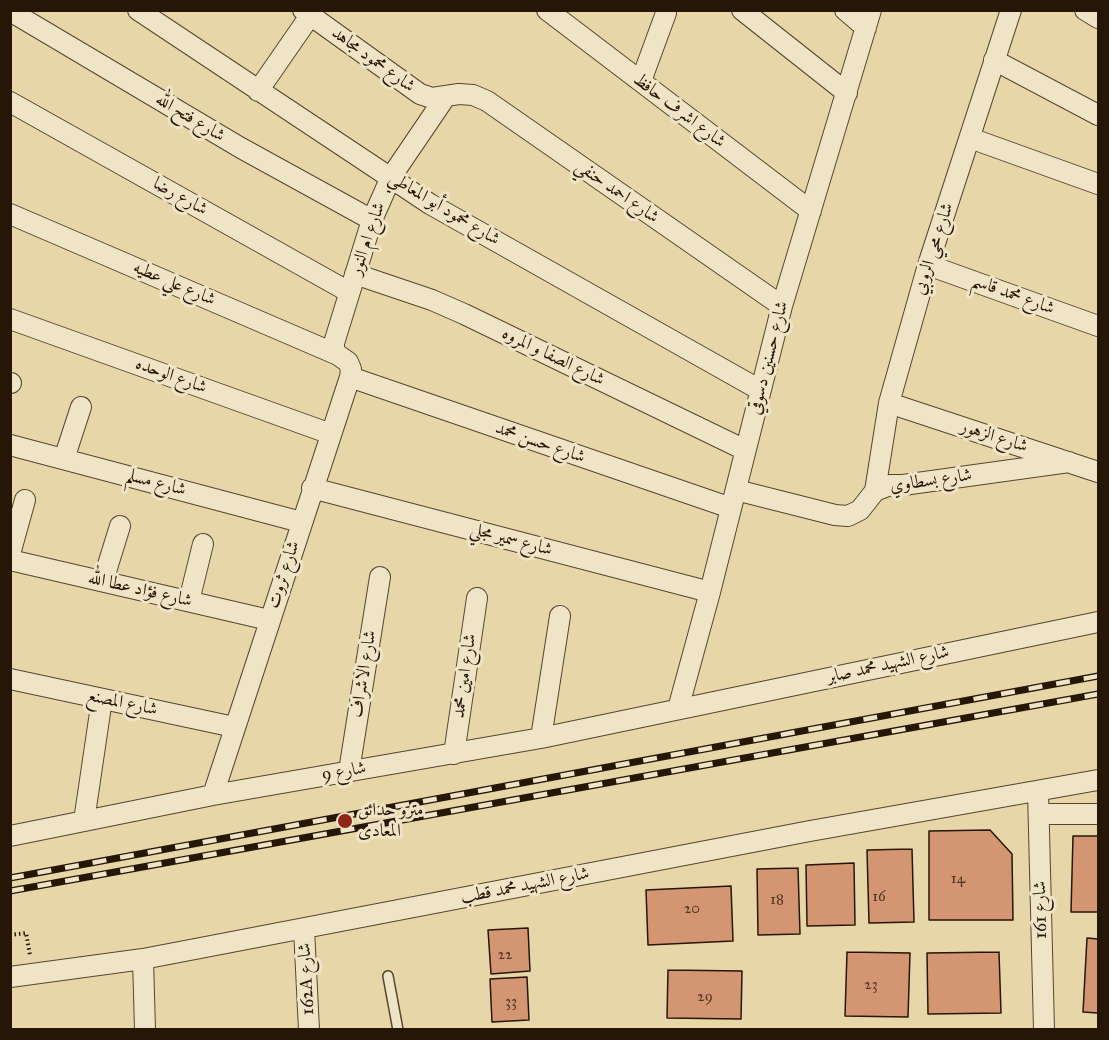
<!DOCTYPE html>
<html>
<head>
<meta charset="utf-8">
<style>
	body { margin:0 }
	#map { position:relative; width:1109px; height:1040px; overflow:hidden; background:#e7d6a7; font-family:"IM FELL Great Primer",serif }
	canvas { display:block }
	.frame { position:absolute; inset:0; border:12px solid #261606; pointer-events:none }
</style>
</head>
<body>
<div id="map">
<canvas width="1109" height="1040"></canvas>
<div class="frame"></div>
</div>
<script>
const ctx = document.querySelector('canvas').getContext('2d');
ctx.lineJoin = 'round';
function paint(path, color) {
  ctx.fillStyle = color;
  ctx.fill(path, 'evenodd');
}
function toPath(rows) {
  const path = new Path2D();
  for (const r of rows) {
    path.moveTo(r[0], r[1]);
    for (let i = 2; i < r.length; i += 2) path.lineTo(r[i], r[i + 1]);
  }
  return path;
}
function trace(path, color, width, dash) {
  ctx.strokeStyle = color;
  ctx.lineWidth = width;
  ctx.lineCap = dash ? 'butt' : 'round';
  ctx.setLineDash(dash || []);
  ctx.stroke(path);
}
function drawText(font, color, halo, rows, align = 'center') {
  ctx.font = font + ' "IM FELL Great Primer",Amiri,serif';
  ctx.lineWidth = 6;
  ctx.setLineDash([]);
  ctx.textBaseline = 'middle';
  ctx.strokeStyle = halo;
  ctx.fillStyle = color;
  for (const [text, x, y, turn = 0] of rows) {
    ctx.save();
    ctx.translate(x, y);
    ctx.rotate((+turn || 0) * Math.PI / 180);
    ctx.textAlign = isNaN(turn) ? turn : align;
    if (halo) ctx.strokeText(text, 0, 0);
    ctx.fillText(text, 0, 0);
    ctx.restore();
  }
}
const building = toPath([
	[990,830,1012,854,1013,920,929,920,929,831,990,830],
	[1073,836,1098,836,1098,912,1071,912,1073,836],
	[912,849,914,922,869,923,867,850,912,849],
	[854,863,855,925,807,926,806,865,854,863],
	[798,868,800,934,758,935,757,869,798,868],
	[731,886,733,941,648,945,646,890,731,886],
	[528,928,530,971,491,974,488,930,528,928],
	[1087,938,1098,939,1098,1013,1083,1012,1087,938],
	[847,952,910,953,908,1017,845,1016,847,952],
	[999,952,1001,1013,928,1014,927,953,999,952],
	[668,970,742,971,741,1019,667,1018,668,970],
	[527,977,529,1020,492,1022,490,979,527,977]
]);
paint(building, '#d49672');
trace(building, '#261606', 1.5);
const lane = toPath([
	[388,976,398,1030]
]);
const street = toPath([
	[138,10,430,204,760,390],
	[303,10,420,94,432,98,459,94,473,95,487,101,782,306],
	[547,10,811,211],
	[742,10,847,93],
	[845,10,866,28],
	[1085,10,1098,18],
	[10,11,241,148,372,220],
	[994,60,1098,115],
	[641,81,666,13],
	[258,91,314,10],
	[10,102,349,292],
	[970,138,1098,184],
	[10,214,338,355],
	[928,265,1098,326],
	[355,274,432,300,464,314,745,450],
	[10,319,331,434],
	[350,377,731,508],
	[10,383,11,383],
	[889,403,1098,472],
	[10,445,301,522],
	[64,459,81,407],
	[312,488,710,592],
	[736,490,835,515,848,516,860,510,875,491,890,485,903,485,1069,462],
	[875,491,889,403,928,265,1011,10],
	[10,554,25,500],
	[10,560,269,620],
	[103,581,120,526],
	[189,601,203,544],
	[10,679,234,727],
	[678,709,710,592,782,306,871,10],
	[541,738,560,616],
	[454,754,477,598],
	[349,771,380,577],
	[1038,791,1044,1030],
	[213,795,350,377,351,369,348,362,338,355,334,350,334,343,372,220,391,177,446,96],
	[1039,814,1098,814],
	[84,821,102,699],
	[10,836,213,795,541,738,1098,622],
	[304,929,309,1030],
	[143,959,145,1030],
	[10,977,143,959,810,831,1098,780]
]);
trace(lane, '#56462e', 12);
trace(street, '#56462e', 22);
trace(toPath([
	[10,935,26,933,30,955]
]), '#261606', 4, [1.5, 3]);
trace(lane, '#efe4c6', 9);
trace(street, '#efe4c6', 20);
const rail = toPath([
	[10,878,1098,676],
	[10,891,1098,694]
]);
trace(rail, '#261606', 7);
trace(rail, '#efe4c6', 4.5, [14]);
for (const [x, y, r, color] of [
	[345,821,8,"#8f2418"]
]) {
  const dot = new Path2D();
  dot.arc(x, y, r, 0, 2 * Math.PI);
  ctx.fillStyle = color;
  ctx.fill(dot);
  trace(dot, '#efe4c6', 2);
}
drawText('15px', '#523621', null, [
	["14",958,879],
	["16",879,897],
	["18",777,900],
	["20",692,909],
	["22",505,955],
	["23",871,985],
	["29",705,997],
	["33",511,1002]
]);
drawText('18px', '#261606', '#efe4c6', [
	["شارع محمود مجاهد",373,60,36],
	["شارع اشرف حافظ",679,111,37],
	["شارع فتح الله",190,118,31],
	["شارع احمد حنفي",617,192,35],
	["شارع رضا",180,197,29],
	["شارع محمود أبو المعاطي",444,209,31],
	["شارع ام النور",368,239,-71],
	["شارع محي الروبي",934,249,-72],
	["شارع علي عطيه",174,284,23],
	["شارع محمد قاسم",1013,295,20],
	["شارع الصفا و المروه",553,357,26],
	["شارع حسنين دسوقي",769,358,-76],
	["شارع الوحده",171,376,20],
	["شارع الزهور",994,437,18],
	["شارع حسن محمد",540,443,19],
	["شارع بسطاوي",931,481,-8],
	["شارع مسلم",156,483,15],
	["شارع سمير مجلي",511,540,15],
	["شارع ثروت",284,575,-72],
	["شارع فؤاد عطا الله",140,590,13],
	["شارع الشهيد محمد صابر",888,665,-12],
	["شارع الاشراف",364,674,-81],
	["شارع امين محمد",465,676,-82],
	["شارع المصنع",122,703,12],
	["شارع 9",344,772,-10],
	["شارع الشهيد محمد قطب",525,886,-11],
	["شارع 161",1041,910,-91],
	["162A شارع",307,979,-93]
]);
drawText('18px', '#261606', '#efe4c6', [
	["مترو حدائق",358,811],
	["المعادى",358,832]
], 'left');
</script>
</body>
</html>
